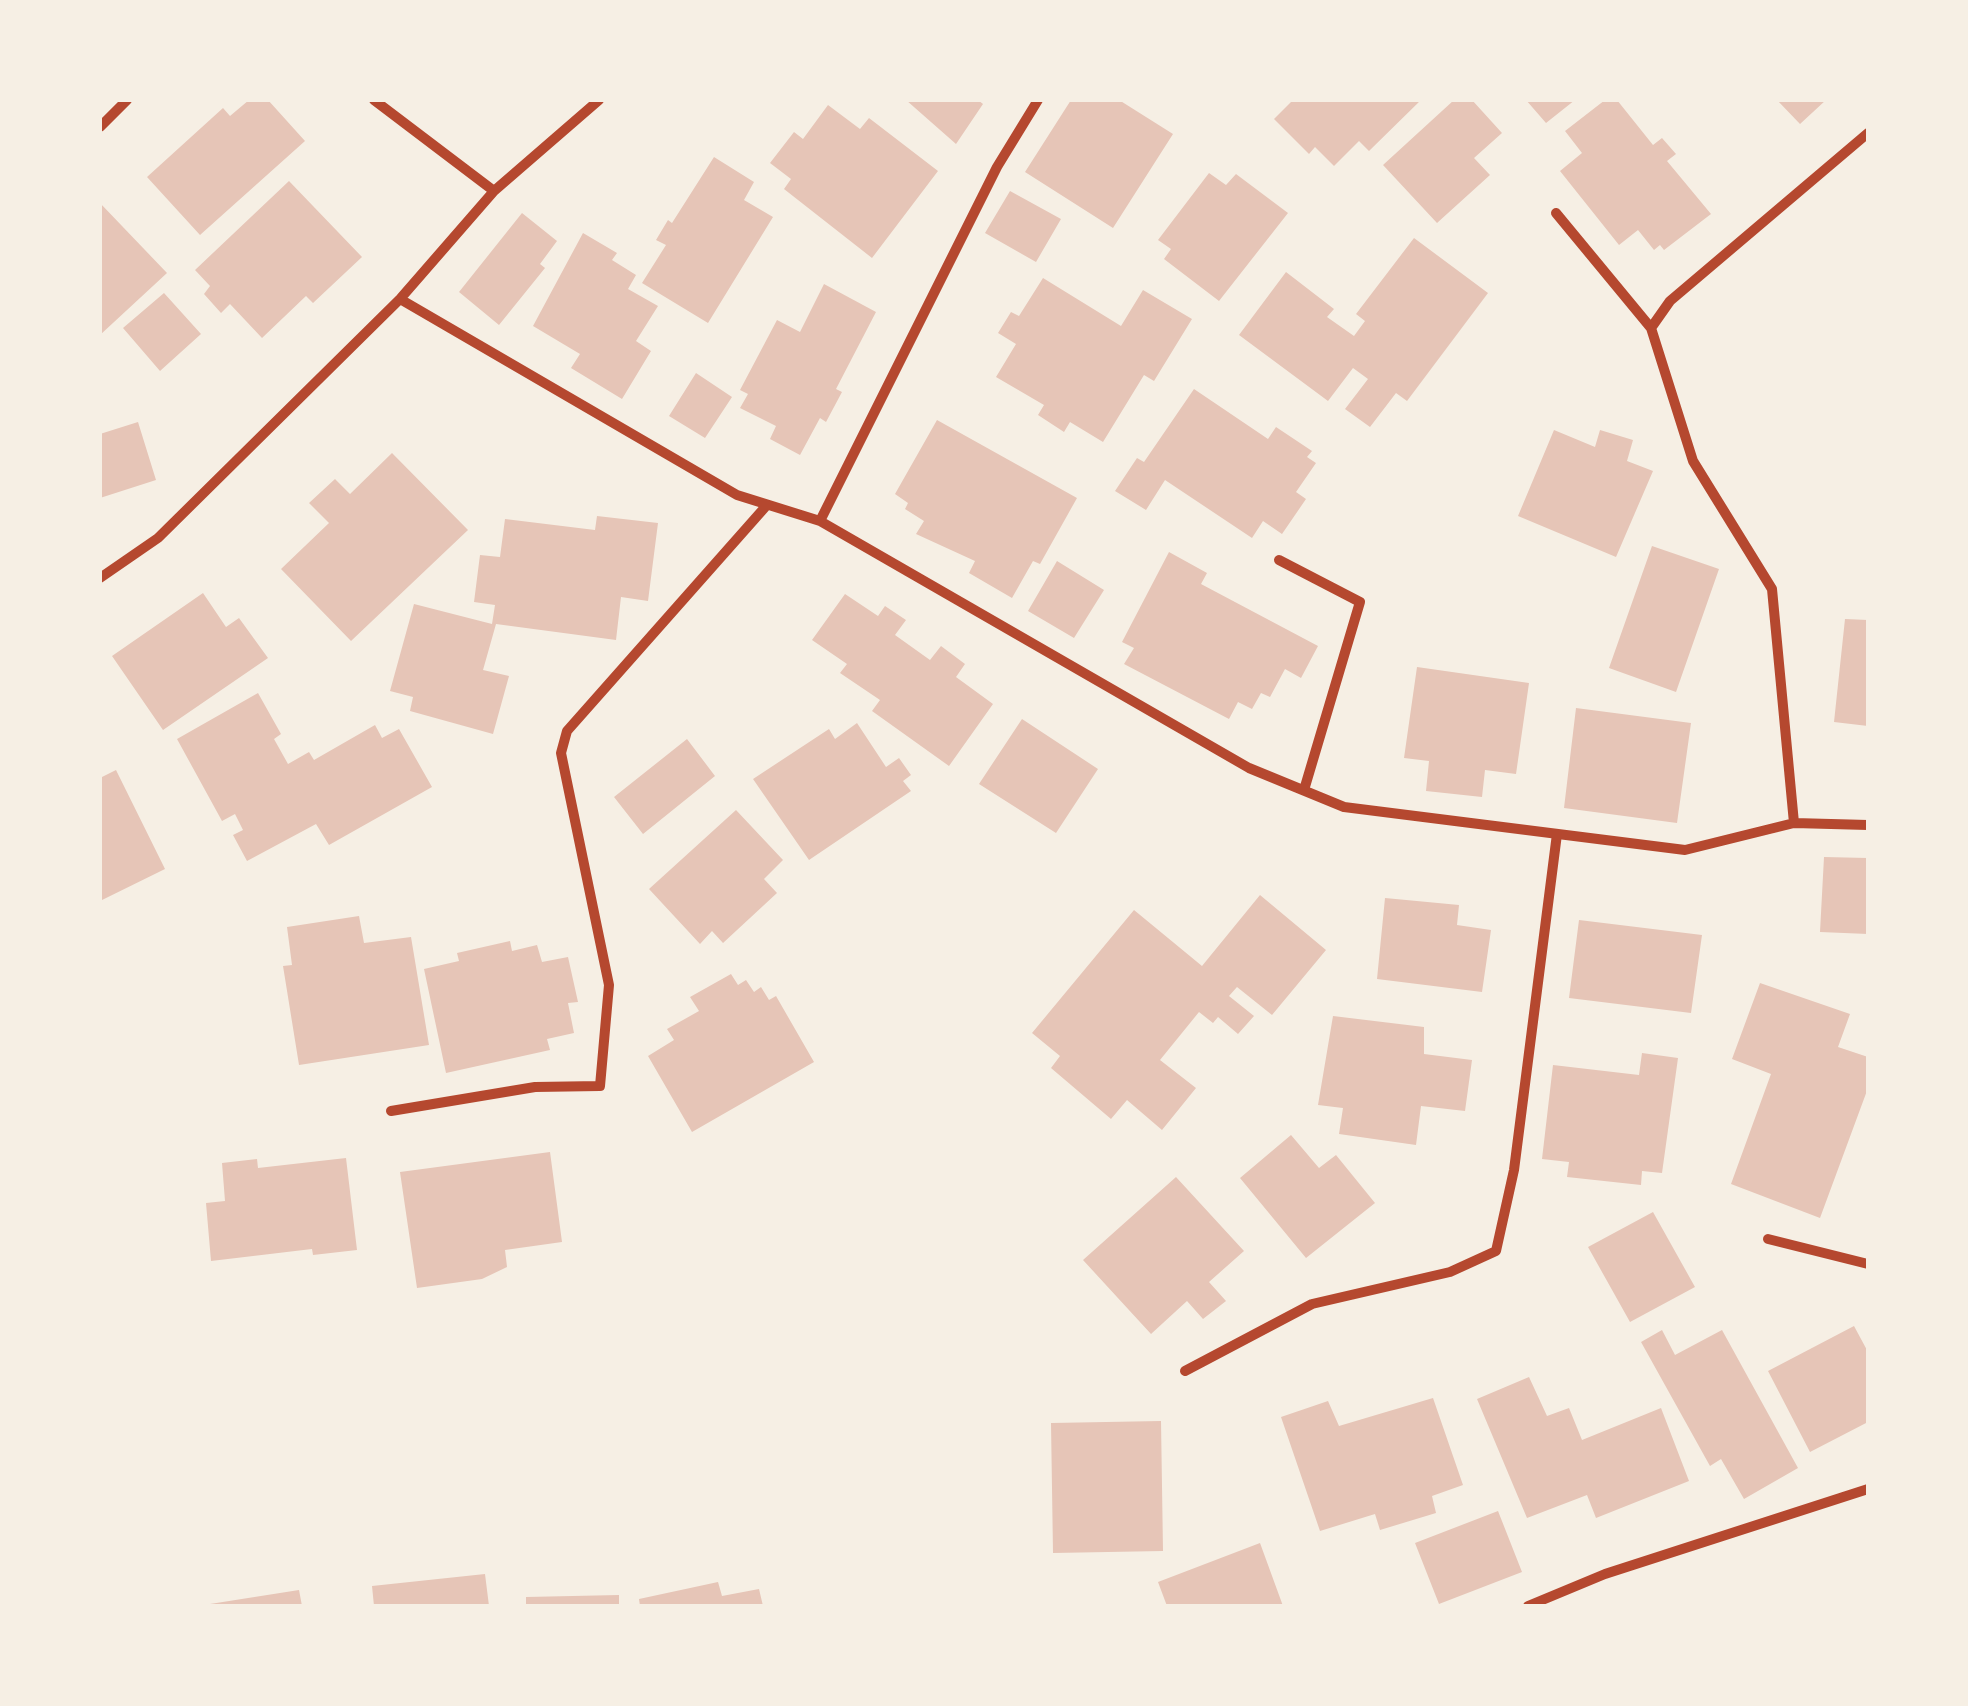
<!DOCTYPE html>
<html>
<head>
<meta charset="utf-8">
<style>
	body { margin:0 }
	#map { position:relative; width:1968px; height:1706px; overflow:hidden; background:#f6efe4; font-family:"Exo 2",sans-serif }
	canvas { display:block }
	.frame { position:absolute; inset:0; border:102px solid #f6efe4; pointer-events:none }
</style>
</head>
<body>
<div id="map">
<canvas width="1968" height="1706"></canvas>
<div class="frame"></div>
</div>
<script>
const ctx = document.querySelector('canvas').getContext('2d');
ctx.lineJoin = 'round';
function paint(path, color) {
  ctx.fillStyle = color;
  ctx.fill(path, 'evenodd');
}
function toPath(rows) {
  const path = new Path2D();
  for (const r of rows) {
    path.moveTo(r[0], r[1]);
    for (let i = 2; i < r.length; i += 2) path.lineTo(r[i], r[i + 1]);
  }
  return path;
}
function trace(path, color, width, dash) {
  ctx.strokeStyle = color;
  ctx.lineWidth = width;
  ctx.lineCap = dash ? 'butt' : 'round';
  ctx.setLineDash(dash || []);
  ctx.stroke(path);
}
paint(toPath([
	[249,100,268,100,305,141,200,235,147,177,223,108,230,116],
	[906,100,978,100,983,104,956,144],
	[1071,100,1119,100,1173,134,1113,228,1025,172],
	[1293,100,1421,100,1369,151,1359,141,1334,166,1315,147,1309,154,1274,119],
	[1454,100,1472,100,1502,133,1474,158,1490,175,1437,223,1383,165],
	[1526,100,1575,100,1546,123],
	[1605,100,1617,100,1653,145,1662,138,1676,154,1667,161,1711,214,1664,250,1660,245,1654,250,1638,230,1619,245,1560,171,1582,153,1565,131],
	[1777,100,1826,100,1800,124],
	[828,105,860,129,869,118,938,171,872,258,784,189,791,179,770,163,794,132,803,139],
	[714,157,754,182,744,200,773,217,708,323,642,283,666,245,656,240,668,220,672,223],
	[1209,173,1226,185,1236,174,1288,213,1219,301,1164,259,1171,249,1158,240],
	[289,181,362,257,313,303,306,296,262,338,230,304,221,313,204,294,210,286,195,270],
	[1010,191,1061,219,1036,262,985,233],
	[100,203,167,273,100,335],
	[522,213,557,241,540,264,545,268,499,325,459,292],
	[583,233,617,253,612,260,636,275,628,289,658,306,636,341,651,351,622,399,571,368,580,354,533,326],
	[1414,238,1488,293,1407,401,1396,393,1370,427,1345,409,1368,379,1353,368,1328,401,1239,335,1286,272,1334,309,1327,317,1354,336,1365,321,1356,314],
	[1043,278,1121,326,1143,290,1192,319,1154,381,1144,375,1103,442,1070,422,1064,432,1038,415,1044,405,996,377,1016,344,998,333,1011,312,1019,316],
	[824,284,876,312,836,389,842,392,826,422,820,418,800,455,770,439,776,426,740,408,748,394,740,390,777,320,800,332],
	[164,293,201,334,160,371,123,328],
	[696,373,732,397,705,438,669,416],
	[1194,389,1268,439,1276,427,1312,451,1307,457,1316,463,1296,492,1306,499,1282,534,1263,521,1252,538,1165,480,1146,510,1115,491,1137,458,1144,462],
	[937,420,1077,498,1040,564,1033,561,1012,598,969,573,975,561,916,534,924,521,905,509,908,503,895,494],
	[138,422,156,480,100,498,100,434],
	[1554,430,1595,447,1600,430,1633,440,1627,461,1653,471,1616,557,1518,516],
	[392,453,468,530,351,641,281,569,329,523,309,503,335,479,350,494],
	[597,516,658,523,648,601,621,597,616,640,496,624,483,670,509,676,493,734,410,711,413,697,390,691,414,604,492,624,495,605,474,602,480,555,500,557,505,519,595,530],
	[1652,546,1719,569,1676,692,1609,668],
	[1169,552,1207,573,1201,584,1318,646,1301,678,1285,669,1270,697,1261,693,1252,709,1238,702,1229,719,1124,664,1134,648,1122,642],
	[1057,561,1104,590,1074,638,1028,611],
	[203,593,226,627,239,618,268,658,163,730,112,656],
	[845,594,878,616,885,606,906,620,895,635,930,660,941,646,965,664,956,677,993,704,949,766,872,711,880,700,840,673,847,664,812,640],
	[1845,619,1868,620,1868,726,1834,722],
	[1417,667,1529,683,1516,774,1485,770,1482,797,1426,791,1429,761,1404,758],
	[258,693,281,734,274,739,288,764,309,752,314,760,375,725,382,738,399,729,432,787,329,845,316,824,247,861,233,835,243,830,235,814,222,821,177,739],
	[1576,708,1691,723,1677,823,1564,808],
	[1022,719,1098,769,1056,833,979,784],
	[857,723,886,767,899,758,911,775,903,781,911,791,809,860,753,779,829,729,835,739],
	[687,739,715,776,643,834,614,797],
	[116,770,165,869,100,901,100,778],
	[736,810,783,860,764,879,777,893,723,943,712,931,700,944,649,889],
	[1824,857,1868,858,1868,934,1820,932],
	[1260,895,1326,950,1272,1015,1237,987,1229,996,1254,1016,1238,1034,1218,1017,1213,1023,1199,1012,1160,1060,1196,1088,1162,1130,1127,1100,1111,1119,1051,1068,1060,1056,1032,1033,1134,910,1202,966],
	[1385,898,1459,905,1457,925,1491,930,1482,992,1377,979],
	[359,916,364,943,411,937,429,1045,299,1065,283,966,292,965,287,927],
	[1579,920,1702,935,1691,1013,1569,998],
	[510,941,512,951,537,945,542,962,568,957,578,1002,568,1003,574,1033,547,1039,550,1050,446,1073,424,969,459,961,457,953],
	[731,974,738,985,746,980,754,992,761,987,769,1000,776,996,814,1062,692,1132,648,1056,674,1040,667,1029,699,1011,690,997],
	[1760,983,1850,1014,1838,1047,1868,1057,1868,1088,1820,1218,1731,1184,1771,1074,1732,1059],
	[1333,1016,1424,1027,1424,1054,1472,1060,1465,1111,1421,1106,1416,1145,1339,1134,1343,1108,1318,1105],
	[1642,1053,1678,1058,1662,1173,1642,1171,1641,1185,1567,1177,1569,1162,1542,1159,1553,1065,1639,1075],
	[1291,1135,1319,1168,1336,1155,1375,1203,1306,1258,1240,1178],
	[550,1152,562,1242,505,1250,507,1267,482,1279,417,1288,400,1172],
	[346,1158,357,1250,313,1255,312,1249,211,1261,206,1203,225,1201,222,1163,257,1159,258,1168],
	[1176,1177,1244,1251,1209,1282,1226,1301,1203,1319,1187,1301,1151,1334,1083,1260],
	[1653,1212,1695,1287,1630,1322,1588,1247],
	[1854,1326,1868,1352,1868,1422,1810,1452,1768,1371],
	[1662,1330,1675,1355,1722,1330,1798,1468,1744,1499,1721,1459,1710,1466,1641,1342],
	[1529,1377,1547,1416,1569,1408,1582,1440,1661,1408,1689,1481,1596,1518,1587,1495,1527,1518,1477,1399],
	[1433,1398,1463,1485,1432,1496,1436,1513,1380,1530,1375,1514,1320,1531,1281,1417,1328,1401,1339,1426],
	[1161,1421,1163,1551,1053,1553,1051,1423],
	[1498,1511,1522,1572,1439,1604,1415,1543],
	[1260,1543,1283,1606,1167,1606,1158,1582],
	[485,1574,489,1606,374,1606,372,1586],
	[718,1582,722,1596,759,1589,763,1606,640,1606,639,1599],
	[299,1590,302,1606,210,1606,210,1604],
	[619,1595,619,1606,526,1606,526,1597]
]), '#e6c5b7');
trace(toPath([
	[374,100,494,191],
	[100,127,127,100],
	[1556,213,1651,328],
	[400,299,737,495,820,521,1249,768,1344,807,1685,850,1794,823,1868,825],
	[820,521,997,167,1038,100],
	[1279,560,1360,602,1304,790],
	[100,578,158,538,400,299,494,191,599,100],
	[1794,823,1772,589,1693,461,1651,328,1670,301,1868,133],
	[391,1111,535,1087,600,1086,609,985,561,753,567,731,767,505],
	[1768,1239,1868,1264],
	[1185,1371,1312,1304,1450,1272,1496,1251,1514,1170,1557,834],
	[1528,1606,1605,1574,1868,1489]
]), '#b5482f', 10);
</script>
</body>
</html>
